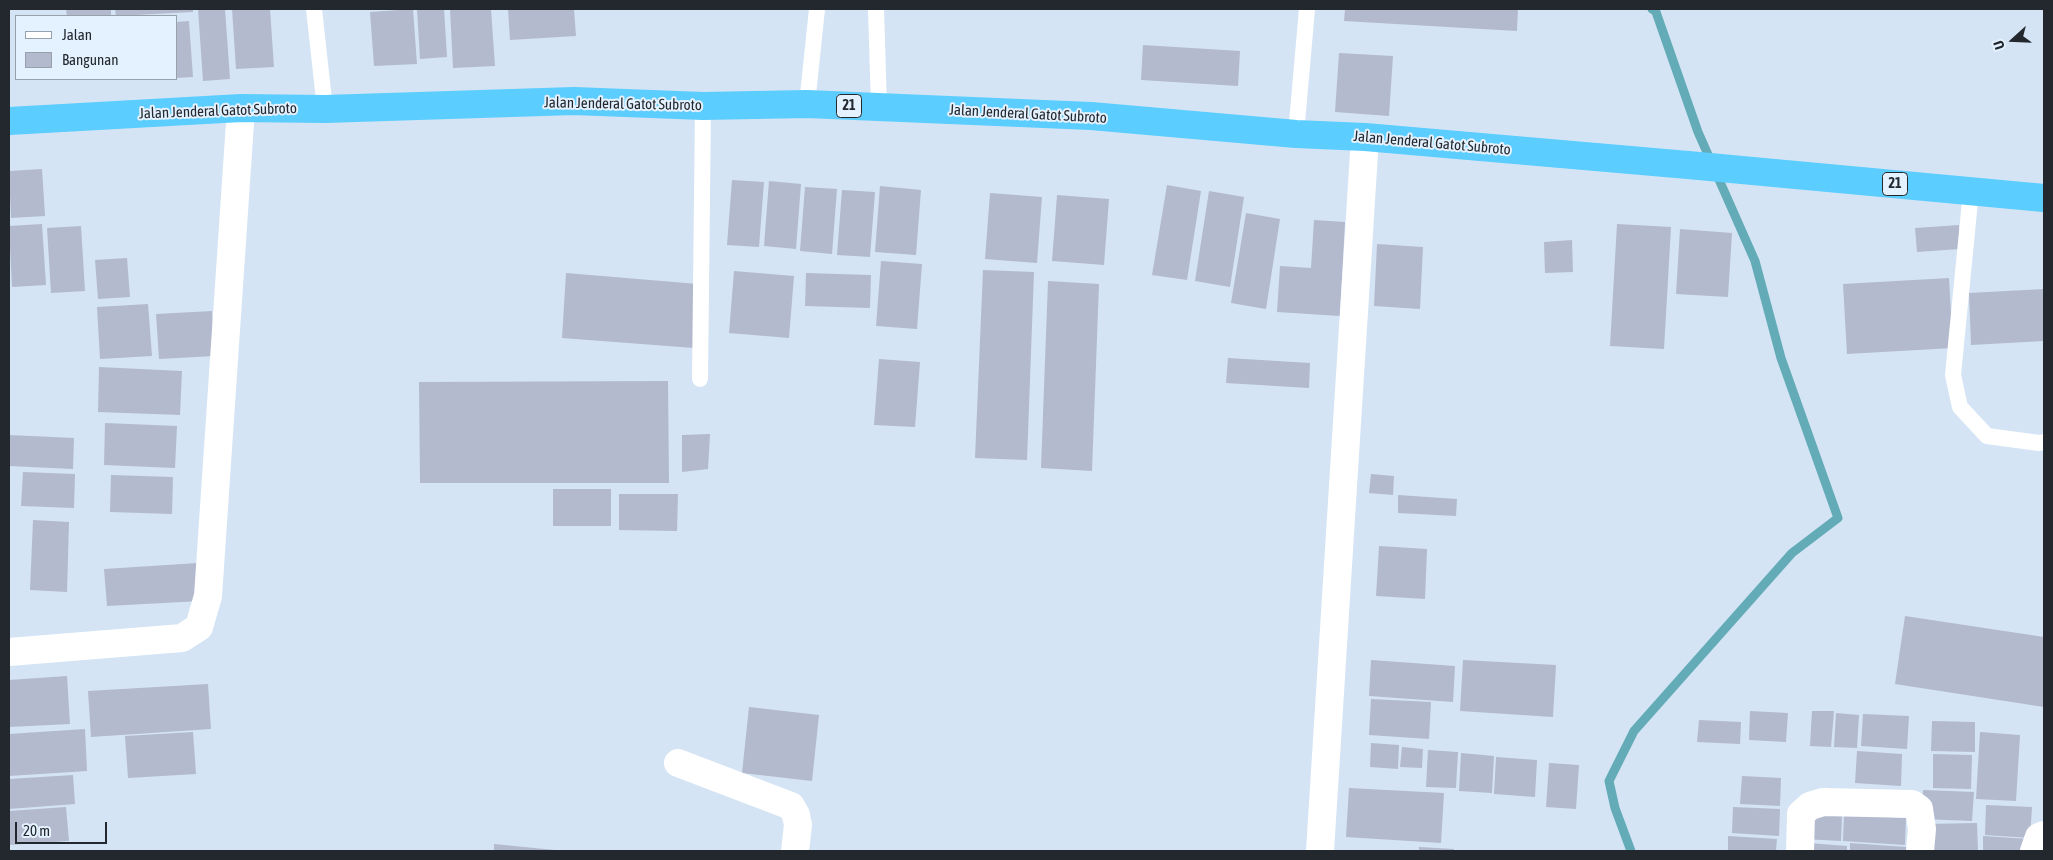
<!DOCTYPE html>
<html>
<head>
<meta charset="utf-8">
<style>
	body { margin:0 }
	#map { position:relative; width:2053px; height:860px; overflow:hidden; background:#d4e4f4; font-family:"Asap Condensed",sans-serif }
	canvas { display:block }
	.frame { position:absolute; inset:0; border:10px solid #22282e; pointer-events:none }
	.legend { position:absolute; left:15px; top:15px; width:162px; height:65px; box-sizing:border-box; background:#e4f1fe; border:1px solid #96a1ab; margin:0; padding:6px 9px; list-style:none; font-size:15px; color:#22282e }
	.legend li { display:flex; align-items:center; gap:10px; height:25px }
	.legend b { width:25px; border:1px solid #96a1ab }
	.north { position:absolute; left:1988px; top:15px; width:50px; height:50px; -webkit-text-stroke:4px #e4f1fe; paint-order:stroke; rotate:250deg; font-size:14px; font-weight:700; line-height:20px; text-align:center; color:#22282e }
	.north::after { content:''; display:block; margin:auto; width:18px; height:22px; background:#22282e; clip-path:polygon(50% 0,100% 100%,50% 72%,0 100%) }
	.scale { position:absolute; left:15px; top:822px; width:92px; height:22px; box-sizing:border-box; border:2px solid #22282e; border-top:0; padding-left:6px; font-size:15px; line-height:18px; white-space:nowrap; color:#22282e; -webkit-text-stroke:4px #e4f1fe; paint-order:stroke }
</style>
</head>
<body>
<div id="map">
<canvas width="2053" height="860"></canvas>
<div class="frame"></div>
<ul class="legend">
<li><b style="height:6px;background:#fff"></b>Jalan</li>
<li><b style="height:14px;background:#b3bacd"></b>Bangunan</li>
</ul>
<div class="north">U</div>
<div class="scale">20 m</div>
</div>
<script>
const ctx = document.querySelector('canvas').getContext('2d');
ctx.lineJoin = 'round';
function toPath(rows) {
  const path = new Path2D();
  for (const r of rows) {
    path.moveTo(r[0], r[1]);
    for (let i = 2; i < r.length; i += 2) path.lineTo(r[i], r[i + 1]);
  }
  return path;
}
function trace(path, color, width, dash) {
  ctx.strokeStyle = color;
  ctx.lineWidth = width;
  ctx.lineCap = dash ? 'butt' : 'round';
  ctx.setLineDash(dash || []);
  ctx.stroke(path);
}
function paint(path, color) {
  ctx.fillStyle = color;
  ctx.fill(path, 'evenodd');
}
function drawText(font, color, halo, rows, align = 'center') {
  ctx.font = font + ' "Asap Condensed",sans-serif';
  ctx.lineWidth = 4;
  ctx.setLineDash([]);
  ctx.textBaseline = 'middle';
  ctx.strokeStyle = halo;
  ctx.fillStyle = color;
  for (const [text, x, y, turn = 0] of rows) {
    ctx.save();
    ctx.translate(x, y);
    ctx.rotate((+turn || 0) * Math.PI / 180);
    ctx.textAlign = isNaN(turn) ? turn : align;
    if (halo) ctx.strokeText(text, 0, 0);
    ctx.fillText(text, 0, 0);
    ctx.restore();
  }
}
trace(toPath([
	[1631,851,1615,808,1609,781,1634,731,1792,553,1838,518,1781,358,1755,261,1698,132,1656,12,1652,9]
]), '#62abb7', 9);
paint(toPath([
	[66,9,111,9,111,16,67,16],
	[115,9,193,9,193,12,116,16],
	[198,9,225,9,230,79,203,81],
	[232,9,270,9,274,67,236,69],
	[413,9,417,64,374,66,370,12],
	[417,9,444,9,447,57,420,59],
	[450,9,491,9,495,66,453,68],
	[508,9,574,9,576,36,510,40],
	[1345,9,1518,9,1517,31,1344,21],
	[189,21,193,77,176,78,176,22],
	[1143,45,1240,51,1238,86,1141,80],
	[1339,53,1393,56,1389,116,1335,112],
	[42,169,45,216,11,218,9,171],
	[732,180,764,182,759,247,727,245],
	[769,181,801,184,796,249,764,246],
	[1167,185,1201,191,1187,280,1152,275],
	[880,186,921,190,916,255,875,252],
	[805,187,837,189,832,254,800,251],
	[842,190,875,192,870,257,837,255],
	[1209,191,1244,197,1230,287,1195,281],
	[990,193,1042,197,1037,263,985,259],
	[1057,195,1109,199,1104,265,1052,261],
	[1246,213,1280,219,1266,309,1231,303],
	[1314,220,1345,222,1340,316,1277,312,1280,266,1311,268],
	[42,224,46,285,12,287,9,226],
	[1617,224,1671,227,1664,349,1610,346],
	[1959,225,1960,249,1917,252,1915,228],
	[81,226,85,291,51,293,47,228],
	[1680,229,1732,233,1728,297,1676,294],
	[1572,240,1573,272,1545,273,1544,242],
	[1377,244,1423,247,1420,309,1374,306],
	[127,258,130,297,98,299,95,260],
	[881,261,922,264,917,329,876,326],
	[983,270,1034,272,1027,460,975,458],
	[734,271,794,276,789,338,729,333],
	[566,273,698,284,694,348,562,338],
	[806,273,871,275,870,308,805,306],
	[1949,278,1953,348,1847,354,1843,284],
	[1048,281,1099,284,1092,471,1041,468],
	[2044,289,2044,341,1971,345,1969,293],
	[148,304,152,356,100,359,97,307],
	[212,311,214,356,159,359,156,314],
	[1228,358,1310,363,1309,388,1226,383],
	[879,359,920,362,915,427,874,425],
	[99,367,182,371,180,415,98,412],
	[668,381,669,483,420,483,419,382],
	[105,423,177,426,175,468,104,465],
	[710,434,708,469,682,472,682,435],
	[9,435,74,438,73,469,9,466],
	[23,472,75,474,74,508,21,506],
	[1371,474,1394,476,1393,495,1369,493],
	[111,475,173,477,172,514,110,512],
	[553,489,611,489,611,526,553,526],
	[619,494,678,494,677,531,619,530],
	[1398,495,1457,499,1456,516,1398,513],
	[33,520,69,522,67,592,30,590],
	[1379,546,1427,549,1425,599,1376,596],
	[198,563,201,601,107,606,104,569],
	[1905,616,2044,637,2044,707,1895,684],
	[1371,660,1455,666,1453,702,1369,696],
	[1463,660,1556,665,1553,717,1460,711],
	[67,676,70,724,9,727,9,680],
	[208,684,211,729,91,737,88,691],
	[1371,699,1431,702,1429,739,1369,735],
	[749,707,819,715,812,781,742,773],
	[1750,711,1788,713,1786,742,1749,740],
	[1812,711,1834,711,1831,747,1810,746],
	[1836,713,1859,715,1857,748,1834,747],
	[1863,714,1909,716,1907,749,1861,746],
	[1699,720,1741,722,1740,744,1697,742],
	[1932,721,1975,722,1975,752,1931,751],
	[85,729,87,771,9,776,9,734],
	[193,732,196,774,128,778,125,736],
	[1980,732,2020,735,2016,801,1976,799],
	[1371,743,1399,745,1398,769,1370,767],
	[1402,747,1423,749,1422,768,1400,767],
	[1428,750,1458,752,1456,788,1426,787],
	[1857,751,1902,754,1901,786,1855,783],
	[1461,753,1494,756,1492,793,1459,791],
	[1933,754,1972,755,1971,789,1933,788],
	[1496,757,1537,760,1535,797,1494,794],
	[1549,763,1579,765,1576,809,1546,807],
	[73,775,75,804,9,809,9,779],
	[1742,776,1781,778,1780,806,1740,804],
	[1349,788,1444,793,1441,843,1346,837],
	[1923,790,1974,792,1972,821,1922,819],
	[1986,805,2032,807,2030,838,1985,835],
	[66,807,69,841,9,845,9,811],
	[1733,807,1780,809,1779,836,1732,833],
	[1805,814,1842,816,1841,841,1804,839],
	[1844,814,1906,818,1905,845,1843,841],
	[1977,823,1978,851,1926,851,1925,824],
	[1728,836,1777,839,1776,851,1728,851],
	[1983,836,2030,839,2029,851,1983,851],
	[1808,843,1847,846,1847,851,1807,851],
	[1850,843,1907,847,1906,851,1850,851],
	[494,844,555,850,555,851,494,851],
	[1419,847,1454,849,1454,851,1419,851]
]), '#b3bacd');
trace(toPath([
	[314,9,325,109],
	[876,9,879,107],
	[807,104,817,9],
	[1296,134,1307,9],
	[1971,191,1953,375,1960,407,1987,436,2039,443,2044,442],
	[700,379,703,106]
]), '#fff', 16);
trace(toPath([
	[9,652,182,638,199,627,208,596,241,108],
	[678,763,791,806,796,815,798,825,795,851],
	[1320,851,1365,137],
	[1800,851,1801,814,1810,806,1823,802,1912,804,1919,809,1922,829,1920,851],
	[2034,851,2039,837,2044,835]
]), '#fff', 28);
trace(toPath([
	[9,121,241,108,325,109,574,101,703,106,807,104,1091,116,1296,134,1365,137,1688,165,2044,198]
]), '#5bcdfe', 28);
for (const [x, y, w] of [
	[849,106,25],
	[1895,184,25]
]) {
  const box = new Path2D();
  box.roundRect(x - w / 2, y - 11.5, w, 23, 4);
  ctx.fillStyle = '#e4f1fe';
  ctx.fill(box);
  trace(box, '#22282e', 1);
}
drawText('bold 14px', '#22282e', null, [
	["21",849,106],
	["21",1895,184]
]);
drawText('15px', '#22282e', '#e4f1fe', [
	["Jalan Jenderal Gatot Subroto",623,104,1],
	["Jalan Jenderal Gatot Subroto",218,111,-2],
	["Jalan Jenderal Gatot Subroto",1028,114,3],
	["Jalan Jenderal Gatot Subroto",1432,143,5]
]);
</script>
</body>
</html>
